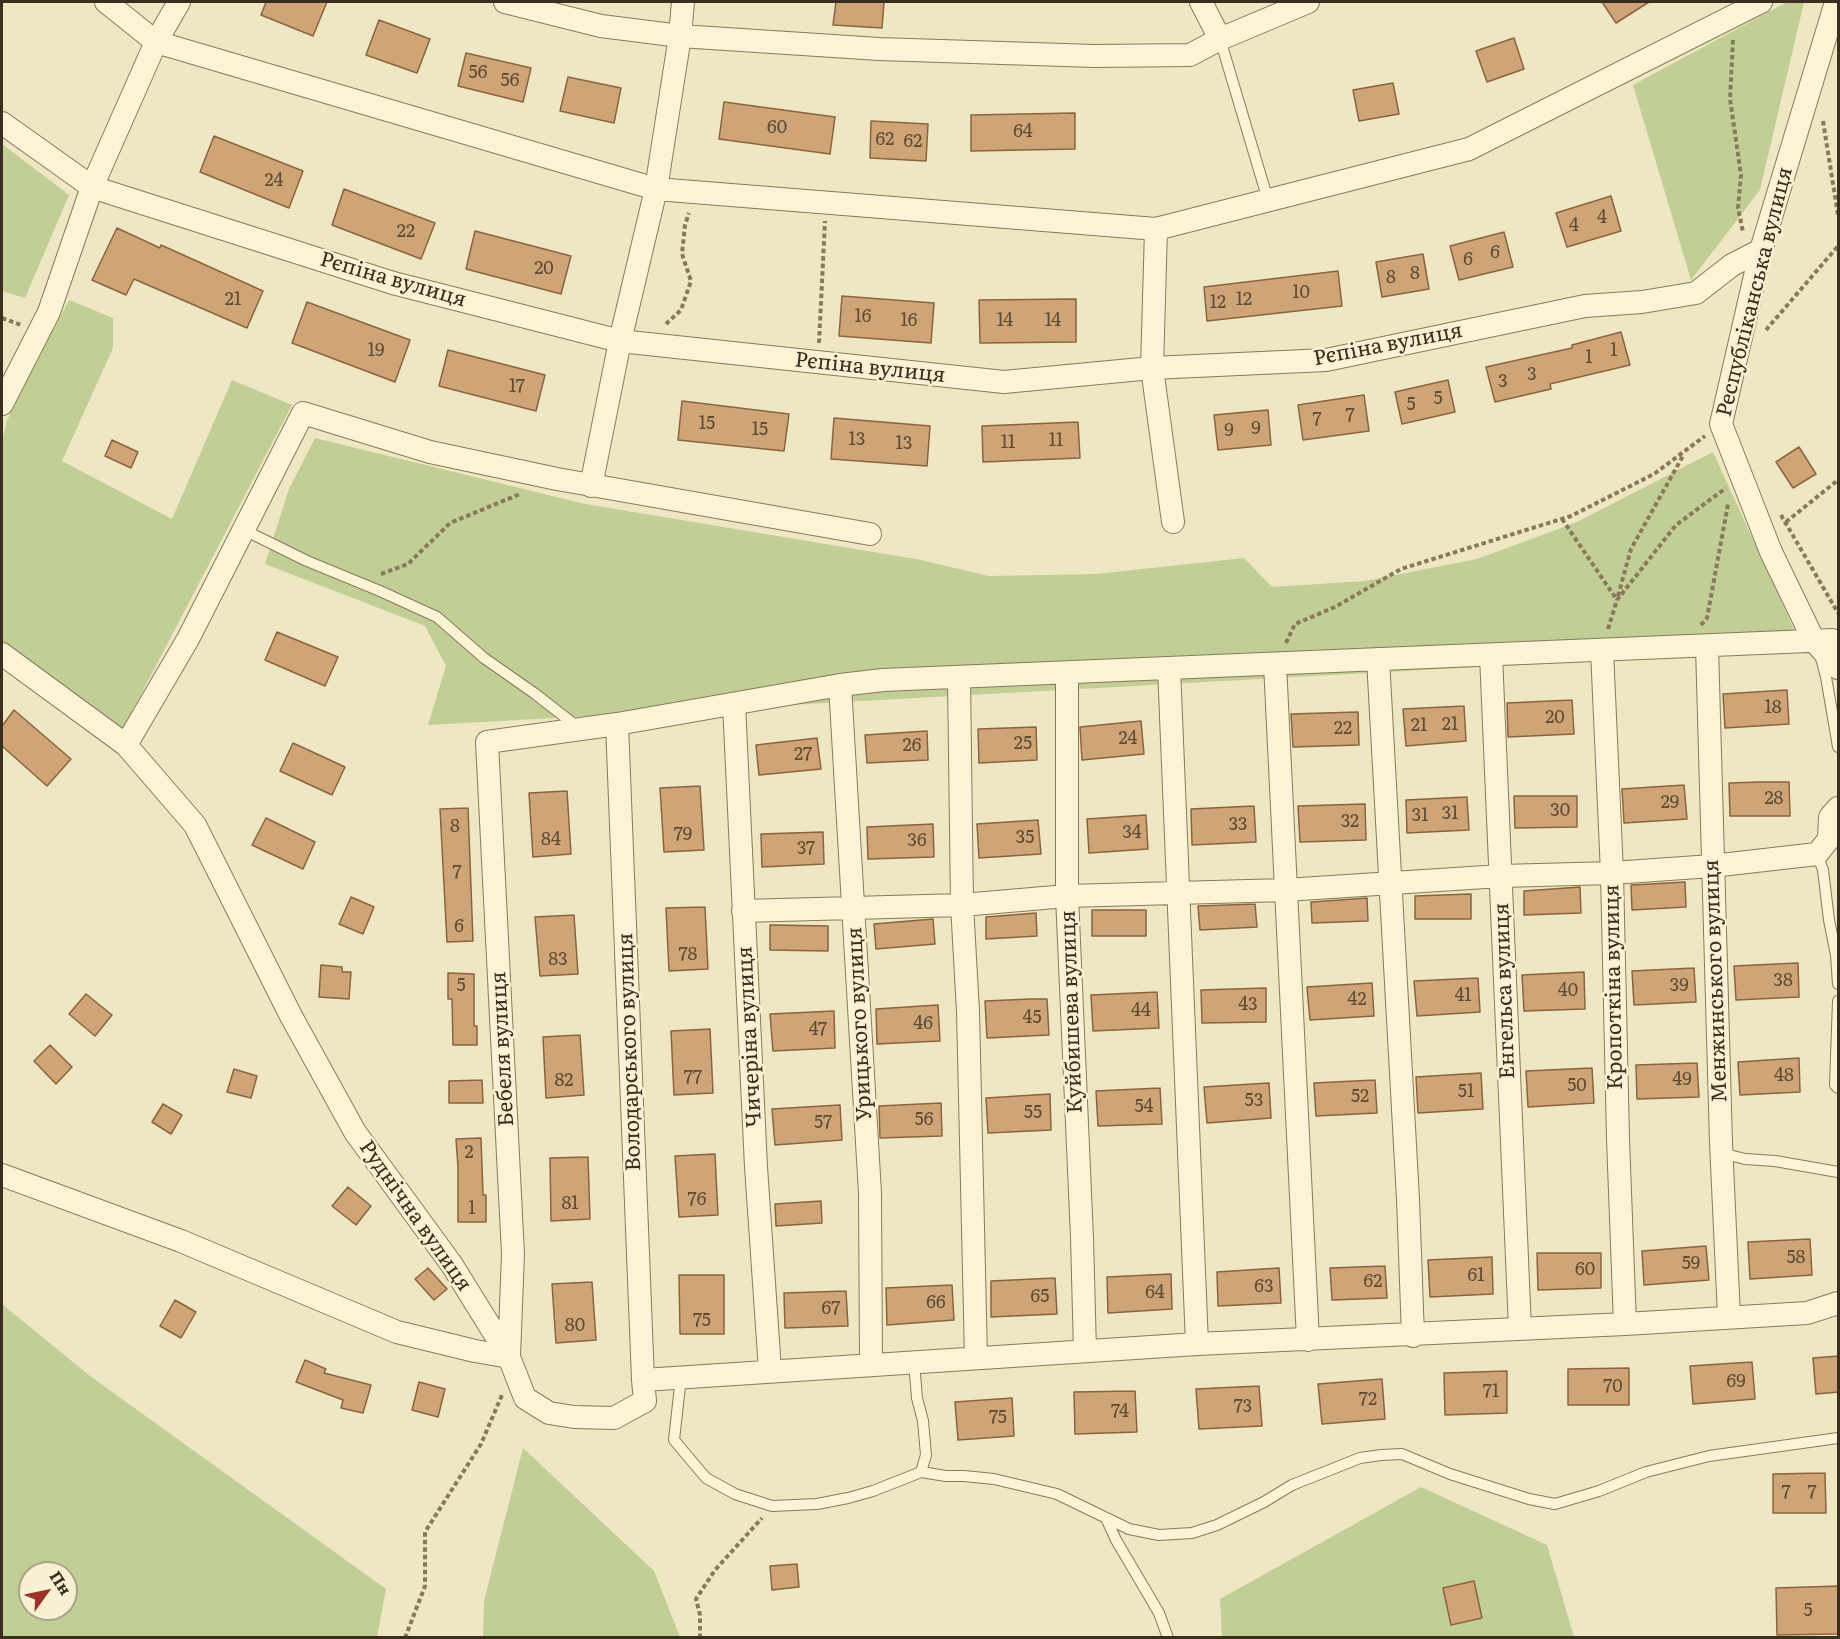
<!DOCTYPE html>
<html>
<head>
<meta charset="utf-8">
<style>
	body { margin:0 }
	#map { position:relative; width:1840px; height:1639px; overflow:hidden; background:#efe7c3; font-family:Literata,serif }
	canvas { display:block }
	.frame { position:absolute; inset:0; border:3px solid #3a2e1e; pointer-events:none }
	.north { position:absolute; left:18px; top:1561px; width:60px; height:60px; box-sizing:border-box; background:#f7f0d3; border:2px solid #aba28b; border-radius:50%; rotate:57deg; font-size:16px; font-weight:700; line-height:24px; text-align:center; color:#3a2e1e }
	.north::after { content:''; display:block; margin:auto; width:21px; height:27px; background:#9b3327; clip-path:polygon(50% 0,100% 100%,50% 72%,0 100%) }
</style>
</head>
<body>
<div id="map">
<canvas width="1840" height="1639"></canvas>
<div class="frame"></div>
<div class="north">Пн</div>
</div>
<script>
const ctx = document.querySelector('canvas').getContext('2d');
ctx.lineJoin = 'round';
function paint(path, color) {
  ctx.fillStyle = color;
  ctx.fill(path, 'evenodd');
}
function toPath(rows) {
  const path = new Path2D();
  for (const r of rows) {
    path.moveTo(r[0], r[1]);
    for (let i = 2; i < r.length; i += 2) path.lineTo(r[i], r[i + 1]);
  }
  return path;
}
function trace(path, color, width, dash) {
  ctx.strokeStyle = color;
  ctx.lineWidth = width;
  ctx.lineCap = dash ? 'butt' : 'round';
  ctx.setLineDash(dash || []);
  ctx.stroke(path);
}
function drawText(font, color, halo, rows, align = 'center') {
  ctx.font = font + ' Literata,serif';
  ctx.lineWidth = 5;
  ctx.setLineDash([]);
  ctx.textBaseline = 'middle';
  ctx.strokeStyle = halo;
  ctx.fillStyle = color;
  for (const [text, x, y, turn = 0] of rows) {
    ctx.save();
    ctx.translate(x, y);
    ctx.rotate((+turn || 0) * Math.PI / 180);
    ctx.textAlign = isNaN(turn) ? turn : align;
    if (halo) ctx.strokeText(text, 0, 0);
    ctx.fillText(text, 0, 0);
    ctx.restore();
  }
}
paint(toPath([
	[1787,2,1804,2,1760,190,1691,280,1633,85],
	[2,144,69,195,25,298,2,291],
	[69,300,113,318,113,348,62,461,172,519,232,380,292,405,122,731,2,642,2,442,7,420],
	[315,438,585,504,921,560,988,576,1096,574,1244,558,1272,587,1365,581,1477,559,1577,522,1713,452,1803,649,428,725,446,666,425,626,265,564,289,489],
	[2,1304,90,1376,386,1589,377,1637,2,1637],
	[30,1573,66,1573,66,1609,30,1609],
	[523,1448,654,1571,680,1637,483,1637,484,1601],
	[1421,1487,1547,1545,1574,1637,1222,1637,1220,1599]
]), '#c1ce96');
const building = toPath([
	[266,2,327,2,313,36,261,15,266,2],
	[836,2,884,2,882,28,833,25,836,2],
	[1602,2,1649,2,1616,23,1602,2],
	[379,20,430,39,417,73,366,55,379,20],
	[1514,38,1524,69,1487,82,1476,51,1514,38],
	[466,53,531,68,523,102,458,86,466,53],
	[568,77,621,88,614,123,560,111,568,77],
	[1393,83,1399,114,1359,121,1353,90,1393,83],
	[724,102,835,117,830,154,719,139,724,102],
	[1075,113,1075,149,971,151,971,115,1075,113],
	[871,121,928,124,926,161,870,158,871,121],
	[214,136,303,171,289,208,200,172,214,136],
	[344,189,435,223,421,259,332,225,344,189],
	[1611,196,1621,231,1567,247,1556,213,1611,196],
	[117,228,160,248,161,245,263,291,247,328,134,279,126,295,92,280,117,228],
	[475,231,571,256,561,294,466,269,475,231],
	[1504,232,1513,267,1459,280,1450,246,1504,232],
	[1423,254,1429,289,1382,297,1376,262,1423,254],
	[1338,271,1342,306,1207,321,1204,287,1338,271],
	[842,296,934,303,931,343,839,336,842,296],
	[1076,299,1076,342,980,343,979,300,1076,299],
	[307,302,410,340,395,382,292,343,307,302],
	[1621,332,1630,365,1550,384,1551,389,1495,402,1486,367,1572,348,1572,345,1621,332],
	[448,350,545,375,536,411,439,386,448,350],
	[1448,380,1455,412,1402,424,1395,392,1448,380],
	[1364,395,1369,431,1303,440,1298,405,1364,395],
	[682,401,789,414,784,451,678,440,682,401],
	[1268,410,1271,445,1218,450,1214,415,1268,410],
	[834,418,930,426,927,466,831,459,834,418],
	[1078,422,1080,458,983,462,982,426,1078,422],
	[112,440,138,452,131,468,105,456,112,440],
	[1799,447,1816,474,1793,488,1776,462,1799,447],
	[277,632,338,657,325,686,265,660,277,632],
	[1787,690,1789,724,1725,728,1723,694,1787,690],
	[1572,700,1574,734,1508,737,1507,703,1572,700],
	[1464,706,1466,741,1406,746,1403,709,1464,706],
	[14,710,71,759,47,786,2,746,2,726,14,710],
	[1358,712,1359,745,1293,747,1291,714,1358,712],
	[1141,721,1144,754,1082,760,1080,727,1141,721],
	[1036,727,1037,760,979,763,978,729,1036,727],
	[927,731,928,760,867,763,865,735,927,731],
	[817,738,821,769,759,775,756,745,817,738],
	[293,743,345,767,332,795,280,771,293,743],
	[1759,782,1789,782,1790,816,1730,816,1729,783,1759,782],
	[1684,785,1687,819,1624,823,1622,789,1684,785],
	[700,786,704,850,664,852,660,788,700,786],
	[567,791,571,854,533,857,529,793,567,791],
	[1514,796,1577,796,1577,827,1515,828,1514,796],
	[1467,797,1469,830,1407,833,1406,800,1467,797],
	[1365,804,1366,840,1300,842,1298,806,1365,804],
	[1254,806,1256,842,1192,845,1191,809,1254,806],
	[468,808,473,941,447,942,440,809,468,808],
	[1146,815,1148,849,1089,853,1087,819,1146,815],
	[266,818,315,842,303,869,252,845,266,818],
	[1038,820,1041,854,979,858,977,824,1038,820],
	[933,824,934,857,868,859,867,827,933,824],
	[823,832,824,864,762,867,761,834,823,832],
	[1685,882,1686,907,1632,910,1631,885,1685,882],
	[1580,887,1581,913,1524,915,1524,891,1580,887],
	[1471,894,1471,919,1415,919,1415,896,1471,894],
	[351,897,374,907,363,934,339,924,351,897],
	[1367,898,1368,921,1312,923,1311,902,1367,898],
	[1255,904,1257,927,1200,930,1198,906,1255,904],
	[705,907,708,969,669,971,666,908,705,907],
	[1092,910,1146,910,1146,936,1092,936,1092,910],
	[1036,913,1037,936,986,939,986,917,1036,913],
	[574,915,578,974,540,976,535,917,574,915],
	[933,919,935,944,876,949,874,924,933,919],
	[770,925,828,926,828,951,770,950,770,925],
	[1798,963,1799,997,1736,1000,1734,966,1798,963],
	[321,965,342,967,342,972,351,972,349,999,319,997,321,965],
	[1694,968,1696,1002,1634,1005,1632,971,1694,968],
	[1584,972,1585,1009,1524,1011,1522,975,1584,972],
	[448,973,474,974,474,1026,477,1026,477,1045,453,1045,452,999,448,999,448,973],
	[1478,978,1480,1012,1417,1016,1414,981,1478,978],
	[1372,983,1374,1016,1310,1020,1307,987,1372,983],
	[1266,988,1266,1022,1202,1023,1201,990,1266,988],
	[1157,992,1159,1028,1093,1031,1091,995,1157,992],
	[86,994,112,1015,95,1036,69,1014,86,994],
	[1031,999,1047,999,1049,1035,987,1038,985,1001,1031,999],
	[938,1005,940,1041,877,1044,876,1009,938,1005],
	[834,1011,835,1048,773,1051,770,1014,834,1011],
	[710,1029,713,1093,674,1095,671,1031,710,1029],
	[580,1035,584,1095,546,1098,543,1037,580,1035],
	[50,1045,72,1067,56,1084,34,1061,50,1045],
	[1799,1058,1800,1092,1740,1095,1738,1062,1799,1058],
	[1697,1063,1699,1097,1637,1099,1636,1065,1697,1063],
	[1592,1068,1594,1103,1528,1107,1526,1071,1592,1068],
	[234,1069,257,1076,251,1098,227,1092,234,1069],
	[1481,1073,1483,1109,1418,1113,1416,1077,1481,1073],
	[482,1080,483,1103,449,1103,449,1081,482,1080],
	[1375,1080,1377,1113,1316,1116,1314,1083,1375,1080],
	[1269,1083,1271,1118,1207,1123,1204,1087,1269,1083],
	[1160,1088,1162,1124,1098,1126,1096,1091,1160,1088],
	[1050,1094,1051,1130,988,1133,986,1098,1050,1094],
	[941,1103,942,1136,880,1138,879,1106,941,1103],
	[163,1104,182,1115,171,1134,152,1122,163,1104],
	[840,1105,842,1140,775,1145,772,1109,840,1105],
	[481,1138,483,1195,486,1195,486,1222,458,1222,458,1167,456,1139,481,1138],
	[715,1154,718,1215,679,1217,675,1156,715,1154],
	[588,1157,590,1219,551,1221,550,1158,588,1157],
	[348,1187,371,1206,356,1225,332,1206,348,1187],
	[821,1201,822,1223,776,1226,775,1204,821,1201],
	[1810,1239,1812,1275,1750,1279,1748,1242,1810,1239],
	[1706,1246,1709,1280,1644,1285,1642,1251,1706,1246],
	[1537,1253,1601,1253,1601,1288,1538,1290,1537,1253],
	[1492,1257,1493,1294,1430,1297,1428,1260,1492,1257],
	[1385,1266,1387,1298,1332,1300,1330,1268,1385,1266],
	[428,1268,447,1289,434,1300,415,1279,428,1268],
	[1279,1268,1281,1303,1218,1306,1217,1272,1279,1268],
	[1171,1274,1172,1309,1108,1313,1107,1277,1171,1274],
	[679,1275,724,1275,724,1334,680,1334,679,1275],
	[1055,1278,1057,1314,991,1317,991,1281,1055,1278],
	[592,1282,596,1340,556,1343,552,1284,592,1282],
	[952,1285,954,1320,887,1325,886,1288,952,1285],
	[846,1291,848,1326,785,1328,784,1293,846,1291],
	[175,1300,196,1312,181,1338,160,1326,175,1300],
	[1839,1356,1839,1392,1816,1394,1813,1358,1839,1356],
	[305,1360,326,1369,324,1373,371,1385,363,1413,341,1408,343,1400,296,1382,305,1360],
	[1752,1362,1755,1399,1693,1404,1690,1366,1752,1362],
	[1629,1368,1629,1405,1568,1405,1568,1369,1629,1368],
	[1507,1371,1507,1413,1445,1415,1444,1373,1507,1371],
	[1382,1379,1385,1419,1322,1424,1318,1384,1382,1379],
	[419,1382,445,1389,438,1417,412,1410,419,1382],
	[1259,1386,1262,1426,1199,1429,1196,1389,1259,1386],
	[1135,1391,1137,1432,1075,1434,1074,1392,1135,1391],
	[1012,1398,1014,1436,958,1440,955,1402,1012,1398],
	[1825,1473,1826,1513,1773,1513,1773,1474,1825,1473],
	[797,1564,799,1587,772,1590,770,1566,797,1564],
	[1474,1581,1482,1618,1451,1625,1443,1588,1474,1581],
	[1839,1586,1839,1634,1777,1635,1776,1588,1839,1586]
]);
paint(building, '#cfa578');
trace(building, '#8a643e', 1.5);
const lane = toPath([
	[1220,39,1268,200],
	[244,530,307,561,380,591,437,617,484,658,534,693,579,728],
	[1821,658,1826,677,1838,747],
	[1817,854,1823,870,1829,920,1836,955,1838,984],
	[1838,1001,1835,1085,1838,1088],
	[1721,1153,1745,1159,1775,1161,1838,1172],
	[914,1362,917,1398,923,1421,926,1455,921,1472],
	[681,1377,674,1440,706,1478,735,1494,772,1506,817,1504,848,1498,873,1491,921,1472,946,1476,964,1476,994,1479,1057,1494,1129,1529,1159,1535,1192,1533,1217,1525,1264,1502,1292,1485,1360,1458,1381,1455,1402,1454,1450,1474,1529,1499,1555,1504,1599,1491,1646,1472,1709,1456,1838,1438],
	[1106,1518,1116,1540,1159,1613,1168,1638]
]);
const street = toPath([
	[106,2,156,42,656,189,1156,229,1469,149,1761,2],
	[505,2,601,26,680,36,879,49,1095,56,1190,55,1220,39,1308,2],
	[1201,2,1220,39],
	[1836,2,1761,250,1721,424,1771,552,1814,641,1838,668],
	[2,123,92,187,393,283,620,341,1004,382,1152,368,1326,360,1585,306,1642,302,1696,293,1732,265,1761,250],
	[1156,229,1152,368,1173,522],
	[2,404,49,312,92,187,156,42,179,2],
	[591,486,620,341,656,189,680,36,683,2],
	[1707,646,1721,1143,1729,1316],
	[1602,650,1612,873,1618,1139,1625,1324],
	[2,654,126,745,195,825,291,1016,355,1132,452,1265,509,1357,525,1398,549,1413,574,1417,614,1418,645,1401,643,1380,1197,1344,1625,1324,1807,1313,1838,1303],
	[1491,655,1520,1328],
	[1378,659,1408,1199,1413,1336],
	[1275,664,1308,1340],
	[1169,668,1197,1344],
	[1067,673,1067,896,1082,1238,1085,1351],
	[959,677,962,905,968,1011,976,1358],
	[840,685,870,1193,871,1364],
	[734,704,756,1167,770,1370],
	[617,724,643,1380],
	[126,745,188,639,303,413,430,452,557,479,870,534],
	[743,911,962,905,1067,896,1285,890,1501,876,1612,873,1712,866,1817,854,1829,839,1830,817,1838,808],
	[2,1175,181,1241,397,1332,475,1351,509,1357],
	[509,1357,513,1254,487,742,617,724,840,685,883,680,1832,640,1838,643]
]);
trace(lane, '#8a7959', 12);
trace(street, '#8a7959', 24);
trace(toPath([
	[1733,40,1730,99,1741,175,1738,208,1743,232],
	[1823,121,1838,215],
	[2,318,21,325],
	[666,324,681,310,691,281,682,254,685,225,689,213],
	[1766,330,1838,246],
	[819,343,825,221],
	[1781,515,1838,613],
	[1562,519,1617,600],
	[1786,522,1838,480],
	[381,574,408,564,450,523,520,494],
	[1618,596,1631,549,1684,454],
	[1701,625,1707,618,1728,504],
	[1608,629,1617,600,1676,525,1726,488],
	[1286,643,1295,624,1335,607,1401,569,1571,516,1654,474,1705,436],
	[405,1638,425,1586,425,1532,481,1444,502,1395],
	[700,1638,700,1615,696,1599,715,1570,762,1518]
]), '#8a7959', 4, [4.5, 3]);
trace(lane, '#faf3d6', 10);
trace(street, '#faf3d6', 22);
drawText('18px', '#5f4c34', null, [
	["56",478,73],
	["56",510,81],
	["60",777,128],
	["64",1023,132],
	["62",885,140],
	["62",913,142],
	["24",274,181],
	["4",1602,218],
	["4",1574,226],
	["22",406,232],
	["6",1495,253],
	["6",1468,260],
	["20",544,269],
	["8",1415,274],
	["8",1391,278],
	["10",1301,293],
	["21",233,300],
	["12",1244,300],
	["12",1218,303],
	["16",863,317],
	["16",909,321],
	["14",1005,321],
	["14",1053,321],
	["19",376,351],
	["1",1614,351],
	["1",1589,358],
	["3",1532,375],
	["3",1503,382],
	["17",517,387],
	["5",1438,399],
	["5",1411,405],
	["7",1350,416],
	["7",1317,420],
	["15",707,424],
	["9",1256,429],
	["15",760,430],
	["9",1229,431],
	["13",857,440],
	["11",1056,441],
	["11",1008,443],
	["13",904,444],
	["18",1773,708],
	["20",1555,718],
	["21",1450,725],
	["21",1419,726],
	["22",1343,729],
	["24",1128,739],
	["25",1023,744],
	["26",912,746],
	["27",803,755],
	["28",1774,799],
	["29",1670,803],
	["30",1560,811],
	["31",1450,814],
	["31",1420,816],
	["32",1350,822],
	["33",1238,825],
	["8",455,827],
	["34",1132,833],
	["79",683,835],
	["35",1025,838],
	["84",551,840],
	["36",917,841],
	["37",806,849],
	["7",457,873],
	["6",459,927],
	["78",688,955],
	["83",558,960],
	["38",1783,981],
	["5",461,986],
	["39",1679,986],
	["40",1568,991],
	["41",1463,996],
	["42",1357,1000],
	["43",1248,1005],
	["44",1141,1011],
	["45",1032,1018],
	["46",923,1024],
	["47",818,1030],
	["48",1784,1076],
	["77",693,1078],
	["49",1682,1080],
	["82",564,1081],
	["50",1577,1086],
	["51",1466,1092],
	["52",1360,1097],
	["53",1254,1101],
	["54",1144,1107],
	["55",1033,1113],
	["56",924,1120],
	["57",823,1123],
	["2",469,1153],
	["76",697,1200],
	["81",570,1204],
	["1",472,1209],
	["58",1796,1258],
	["59",1691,1264],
	["60",1585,1270],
	["61",1476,1276],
	["62",1373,1282],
	["63",1264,1287],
	["64",1155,1293],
	["65",1040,1297],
	["66",936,1303],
	["67",831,1309],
	["75",702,1321],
	["80",575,1326],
	["69",1736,1382],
	["70",1613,1387],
	["71",1491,1392],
	["72",1368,1400],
	["73",1243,1407],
	["74",1120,1412],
	["75",998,1418],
	["7",1786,1493],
	["7",1812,1493],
	["5",1808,1611]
]);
drawText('21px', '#3a2e1e', '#f7f0d3', [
	["Рєпіна вулиця",393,280,16],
	["Республіканська вулиця",1755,292,-76],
	["Рєпіна вулиця",1388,345,-11],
	["Рєпіна вулиця",870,368,6],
	["Менжинського вулиця",1716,981,-92],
	["Кропоткіна вулиця",1614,987,-91],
	["Енгельса вулиця",1505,991,-92],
	["Куйбишева вулиця",1072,1012,-92],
	["Урицького вулиця",860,1024,-93],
	["Чичеріна вулиця",750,1037,-93],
	["Бебеля вулиця",503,1049,-93],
	["Володарського вулиця",630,1052,-92],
	["Руднічна вулиця",415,1216,55]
]);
</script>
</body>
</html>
